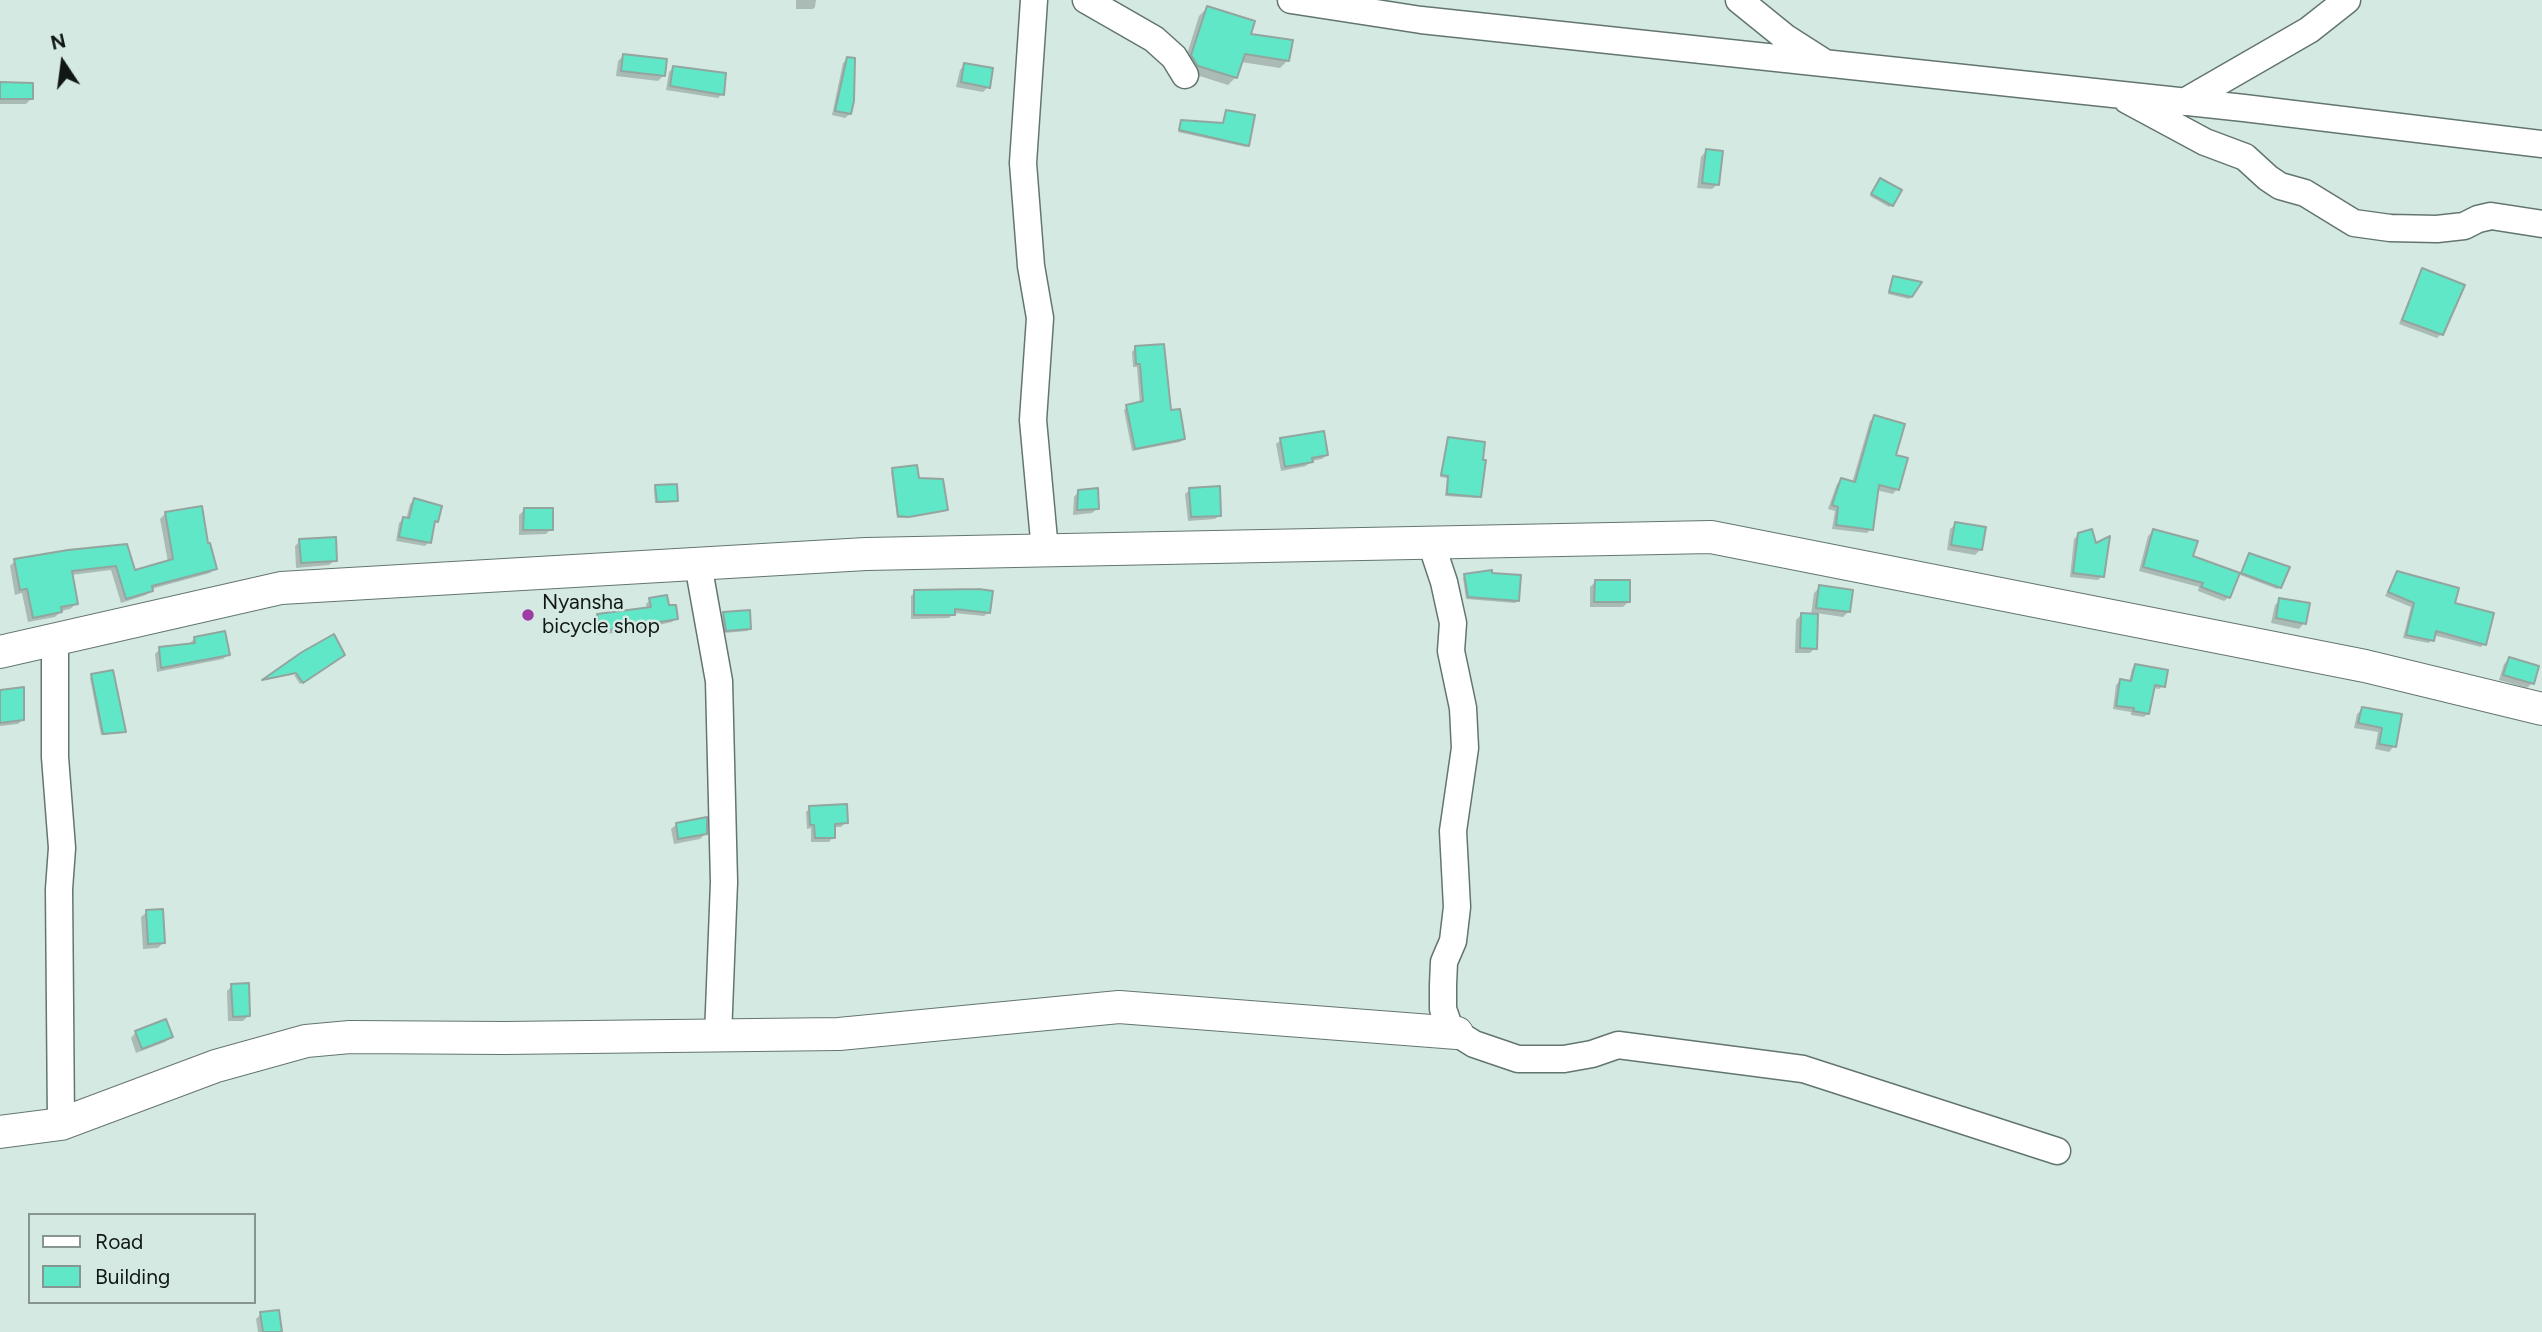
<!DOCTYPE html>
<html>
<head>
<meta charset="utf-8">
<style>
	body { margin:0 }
	#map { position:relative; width:2542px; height:1332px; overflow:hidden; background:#d5e9e3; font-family:Figtree,sans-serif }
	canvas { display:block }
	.legend { position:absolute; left:28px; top:1213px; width:228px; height:91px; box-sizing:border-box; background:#d5e9e3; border:2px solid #869591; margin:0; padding:9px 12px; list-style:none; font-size:21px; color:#101715 }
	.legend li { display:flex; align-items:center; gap:14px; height:35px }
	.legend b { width:35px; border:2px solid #869591 }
	.north { position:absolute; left:28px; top:28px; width:70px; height:70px; -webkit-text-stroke:5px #d5e9e3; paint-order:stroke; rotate:347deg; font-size:19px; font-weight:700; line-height:28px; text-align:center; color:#101715 }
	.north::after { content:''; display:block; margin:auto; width:24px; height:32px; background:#101715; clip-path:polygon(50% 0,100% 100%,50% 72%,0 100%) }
</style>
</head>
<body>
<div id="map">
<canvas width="2542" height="1332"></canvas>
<ul class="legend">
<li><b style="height:9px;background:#fff"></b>Road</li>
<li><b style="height:19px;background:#60e7c8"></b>Building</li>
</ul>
<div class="north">N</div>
</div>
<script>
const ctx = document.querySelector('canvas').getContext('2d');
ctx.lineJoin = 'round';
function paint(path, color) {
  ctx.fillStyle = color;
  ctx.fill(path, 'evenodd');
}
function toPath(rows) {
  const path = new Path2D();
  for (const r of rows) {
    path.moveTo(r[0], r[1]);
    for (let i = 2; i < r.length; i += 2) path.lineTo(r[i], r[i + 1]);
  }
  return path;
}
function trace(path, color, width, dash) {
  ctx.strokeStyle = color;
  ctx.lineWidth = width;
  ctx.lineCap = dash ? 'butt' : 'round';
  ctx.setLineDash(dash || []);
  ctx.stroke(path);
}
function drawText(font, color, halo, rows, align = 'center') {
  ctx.font = font + ' Figtree,sans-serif';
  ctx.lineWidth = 5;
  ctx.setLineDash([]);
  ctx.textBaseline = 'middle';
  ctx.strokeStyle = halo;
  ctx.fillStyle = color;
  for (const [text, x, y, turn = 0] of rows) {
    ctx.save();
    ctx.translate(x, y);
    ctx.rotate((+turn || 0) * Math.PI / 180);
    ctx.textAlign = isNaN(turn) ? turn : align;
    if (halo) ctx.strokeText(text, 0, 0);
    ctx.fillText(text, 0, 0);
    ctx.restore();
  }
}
paint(toPath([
	[796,0,816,0,815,7,813,9,796,9],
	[1207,8,1249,35,1288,60,1280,68,1241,62,1236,77,1228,85,1190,73,1184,64,1199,16],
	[623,56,664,75,658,81,616,76,618,61],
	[847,59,850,114,845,118,832,115,843,63],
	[965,64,988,87,983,92,956,87,960,70],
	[673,68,722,94,718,98,666,90,669,72],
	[0,84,31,99,26,104,0,104],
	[1227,112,1248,145,1246,147,1178,132,1181,122,1222,125],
	[1706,151,1718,184,1712,189,1697,188,1701,157],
	[1878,182,1892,205,1889,207,1870,196],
	[2423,271,2441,334,2437,338,2399,324,2419,275],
	[1893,278,1911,296,1909,299,1888,294],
	[1135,348,1184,439,1180,442,1132,451,1124,410,1127,407,1140,404,1137,367,1133,367,1132,352],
	[1874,417,1893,456,1897,489,1893,494,1876,490,1871,529,1867,533,1832,529,1835,511,1828,509,1837,484,1841,480,1852,483,1870,421],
	[1449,439,1479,496,1477,498,1445,496,1447,478,1440,477],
	[1281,440,1327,455,1322,459,1311,461,1306,466,1281,471,1276,444],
	[893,470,917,480,946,510,906,518,897,518,891,472],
	[656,487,676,500,674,502,655,503,654,489],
	[1190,490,1220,515,1215,519,1188,521,1185,494],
	[1079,491,1098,508,1092,513,1073,515,1074,497],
	[414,500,437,521,432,526,429,542,425,546,396,541,399,523,403,519,406,520,410,504],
	[524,510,551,529,546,534,519,535,519,515],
	[165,514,206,546,215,568,210,573,151,589,146,595,121,603,111,570,71,575,76,604,70,609,61,611,55,617,28,622,22,593,15,595,10,566,15,561,126,546,134,572,168,562,160,519],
	[1956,524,1981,549,1975,555,1947,550,1950,529],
	[2153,531,2229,597,2224,601,2198,591,2199,587,2139,571,2148,536],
	[2078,535,2102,576,2098,580,2070,577,2074,539],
	[300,541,335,560,329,565,296,568,295,546],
	[2249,555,2280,587,2277,589,2240,575],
	[2397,573,2453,604,2484,644,2481,647,2433,635,2429,643,2403,638,2411,607,2385,596],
	[1465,576,1517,601,1515,603,1466,599,1463,578],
	[1595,582,1628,602,1623,607,1590,607,1590,587],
	[1820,587,1848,612,1843,617,1816,613,1815,648,1810,653,1795,653,1796,620,1801,615,1811,615,1814,593],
	[915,592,989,612,984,616,954,613,949,618,911,619,911,596],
	[650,600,668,607,676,618,672,622,631,631,595,635,594,619,598,615,647,610,646,604],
	[2280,600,2304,623,2299,629,2271,623,2275,605],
	[724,614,750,629,747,631,724,633,722,616],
	[194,639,229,654,223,659,157,672,155,654,160,649,189,644],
	[341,657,300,684,294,675,305,673],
	[2509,659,2532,683,2527,688,2499,680,2504,664],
	[2135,666,2163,686,2159,689,2153,688,2148,713,2144,717,2131,715,2131,712,2113,709,2116,685,2120,681,2129,682,2132,669],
	[92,676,124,731,122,733,101,735,90,678],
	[0,691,23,719,18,724,0,726],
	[2362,709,2400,715,2394,746,2389,752,2375,749,2378,732,2354,728,2357,714],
	[810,808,846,822,841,827,833,827,833,837,829,842,811,842,811,828,807,829,806,812],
	[677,824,705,834,700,839,674,844,671,829],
	[147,912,163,943,158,948,143,949,141,917],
	[232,986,249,1015,243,1021,228,1021,227,991],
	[136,1032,171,1037,165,1042,136,1053,131,1038],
	[261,1314,280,1332,258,1332,256,1319]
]), '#0003');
const building = toPath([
	[1207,6,1255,21,1251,34,1293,40,1289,61,1245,54,1237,78,1198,66,1191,55,1207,6],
	[623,54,667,59,665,76,621,71,623,54],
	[847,57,855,58,854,101,851,114,835,111,847,57],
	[964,63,993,68,990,88,961,82,964,63],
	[673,66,726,73,724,95,670,86,673,66],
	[0,82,33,83,33,99,0,99,0,82],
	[1226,110,1255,115,1249,146,1179,130,1181,120,1223,123,1226,110],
	[1706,149,1723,151,1719,185,1702,183,1706,149],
	[1880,178,1902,190,1893,206,1871,194,1880,178],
	[2422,268,2465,285,2443,335,2402,320,2422,268],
	[1893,276,1922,282,1912,297,1889,292,1893,276],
	[1164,344,1171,410,1180,409,1185,439,1135,449,1126,405,1143,401,1140,364,1136,364,1135,346,1164,344],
	[1874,415,1905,424,1896,455,1908,458,1899,490,1879,485,1873,530,1836,525,1838,507,1832,505,1841,478,1855,482,1874,415],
	[1324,431,1328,455,1312,458,1313,462,1285,467,1280,438,1324,431],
	[1448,437,1485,442,1483,460,1486,460,1481,497,1447,494,1448,476,1441,475,1448,437],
	[917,465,919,478,943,479,948,510,909,517,898,516,892,468,917,465],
	[677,484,678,501,657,502,655,485,677,484],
	[1220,486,1221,516,1191,517,1189,488,1220,486],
	[1098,488,1099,509,1077,510,1078,490,1098,488],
	[414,498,442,506,438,522,435,521,431,543,399,537,403,517,409,518,414,498],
	[202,506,208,543,210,543,217,569,152,586,153,591,126,599,116,566,72,571,78,604,61,607,62,612,33,618,27,589,20,590,14,559,68,550,127,544,135,570,173,559,165,512,202,506],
	[524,508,553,508,553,530,523,530,524,508],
	[1955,522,1986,527,1982,550,1951,545,1955,522],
	[2092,529,2096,543,2110,536,2104,577,2073,573,2078,533,2092,529],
	[2153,529,2198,541,2193,556,2240,573,2230,598,2201,587,2203,583,2143,567,2153,529],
	[336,537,337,561,301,563,299,539,336,537],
	[2249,553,2290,567,2281,588,2241,573,2249,553],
	[1492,570,1492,573,1521,575,1519,601,1468,597,1464,574,1492,570],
	[2397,571,2459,588,2455,603,2494,613,2486,645,2436,631,2434,641,2406,635,2414,603,2388,592,2397,571],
	[1595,580,1630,580,1630,602,1594,602,1595,580],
	[1819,585,1853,590,1850,612,1816,608,1819,585],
	[979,589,993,591,990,613,955,609,955,615,914,615,914,590,979,589],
	[667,595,669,605,676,605,678,619,636,626,637,627,599,631,597,614,651,607,649,598,667,595],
	[2279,598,2310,603,2306,624,2276,618,2279,598],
	[750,610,751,629,726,631,723,612,750,610],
	[1801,613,1818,614,1817,649,1800,648,1801,613],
	[225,631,230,655,161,668,159,647,195,643,194,637,225,631],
	[334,634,345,655,303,683,296,673,262,680,302,652,334,634],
	[2509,657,2539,666,2534,684,2503,675,2509,657],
	[2135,664,2168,670,2165,687,2155,685,2149,714,2133,711,2134,708,2116,706,2120,679,2131,681,2135,664],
	[113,670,126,732,103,734,91,674,113,670],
	[24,687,24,720,0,723,0,690,24,687],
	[2362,707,2402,714,2396,747,2379,744,2382,728,2358,723,2362,707],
	[847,804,848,823,835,824,835,838,815,838,814,825,810,825,809,806,847,804],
	[707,817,707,834,678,839,676,823,707,817],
	[163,909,165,943,148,944,146,910,163,909],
	[249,983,250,1016,233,1017,231,984,249,983],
	[166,1019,173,1037,142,1049,135,1031,166,1019],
	[279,1310,282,1332,263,1332,260,1312,279,1310]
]);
paint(building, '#60e7c8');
trace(building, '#92a59f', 2);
const minor = toPath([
	[1034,0,1023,163,1031,266,1040,318,1033,420,1045,551],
	[1086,0,1154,39,1174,57,1185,75],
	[1291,0,1421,20,2244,108,2542,144],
	[1739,0,1786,38,1822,61],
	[2127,100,2205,142,2245,157,2268,178,2280,186,2305,193,2354,223,2390,228,2437,229,2464,226,2478,219,2491,216,2542,224],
	[2184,102,2309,30,2347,0],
	[1431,543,1444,582,1453,623,1451,651,1463,708,1465,748,1453,831,1457,907,1453,941,1444,962,1443,985,1443,1009,1450,1029,1474,1044,1518,1059,1564,1059,1592,1054,1618,1045,1803,1069,2057,1151],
	[698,564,719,681,724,882,718,1036],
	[55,641,55,757,62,848,59,889,61,1124]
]);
const tertiary = toPath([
	[0,652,281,588,866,554,1711,537,2365,666,2542,709],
	[0,1132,61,1124,216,1066,306,1041,350,1037,504,1038,839,1034,1119,1007,1457,1033]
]);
trace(minor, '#637570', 29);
trace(tertiary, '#637570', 34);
trace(minor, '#fff', 26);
trace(tertiary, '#fff', 32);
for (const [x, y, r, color] of [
	[528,615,7,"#9d3ca3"]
]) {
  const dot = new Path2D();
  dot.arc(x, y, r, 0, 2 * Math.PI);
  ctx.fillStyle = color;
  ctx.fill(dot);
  trace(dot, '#d5e9e3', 2.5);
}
drawText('21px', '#101715', '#d5e9e3', [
	["Nyansha",542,603],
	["bicycle shop",542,627]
], 'left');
</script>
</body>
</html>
